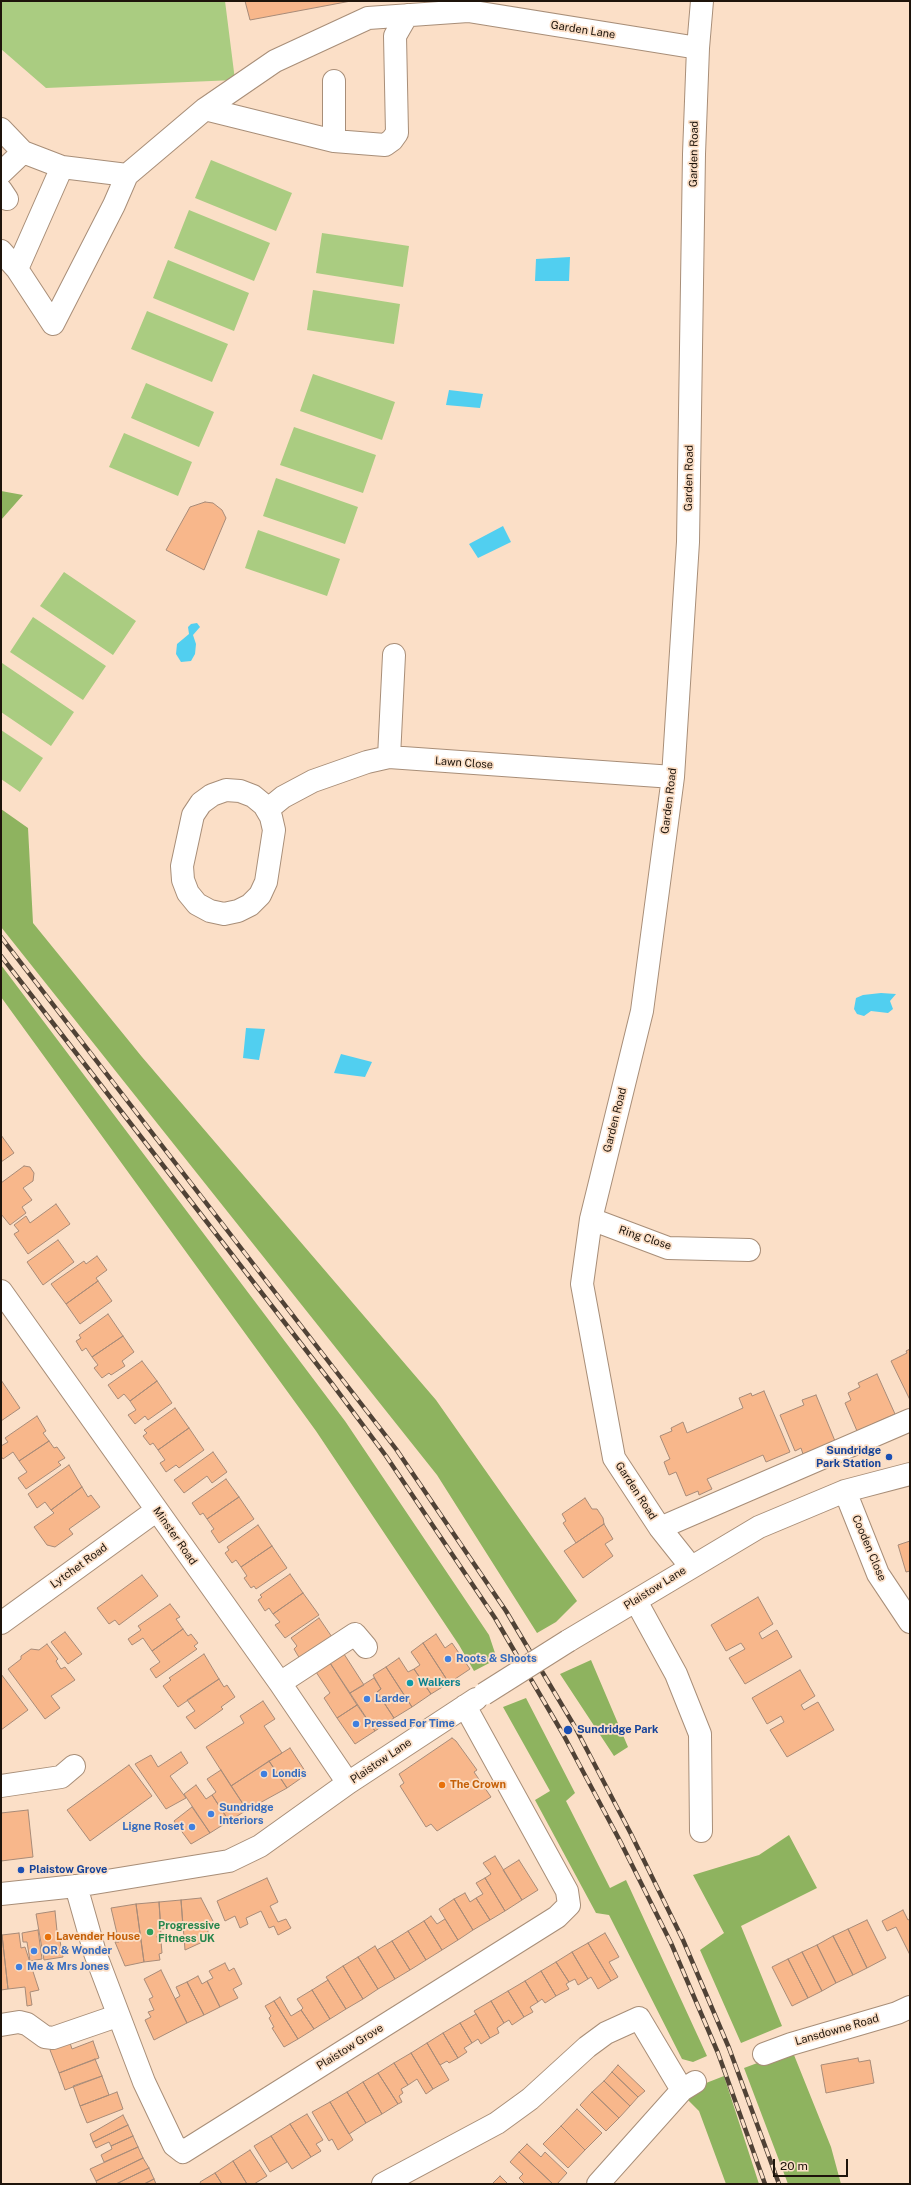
<!DOCTYPE html>
<html>
<head>
<meta charset="utf-8">
<style>
	body { margin:0 }
	#map { position:relative; width:911px; height:2185px; overflow:hidden; background:#fbdfc7; font-family:"Public Sans",sans-serif }
	canvas { display:block }
	.frame { position:absolute; inset:0; border:2px solid #1e140b; pointer-events:none }
	.scale { position:absolute; left:773px; top:2159px; width:75px; height:18px; box-sizing:border-box; border:2px solid #1e140b; border-top:0; padding-left:5px; font-size:12px; line-height:14px; white-space:nowrap; color:#1e140b; -webkit-text-stroke:3px #fbdfc7; paint-order:stroke }
</style>
</head>
<body>
<div id="map">
<canvas width="911" height="2185"></canvas>
<div class="frame"></div>
<div class="scale">20 m</div>
</div>
<script>
const ctx = document.querySelector('canvas').getContext('2d');
ctx.lineJoin = 'round';
function paint(path, color) {
  ctx.fillStyle = color;
  ctx.fill(path, 'evenodd');
}
function toPath(rows) {
  const path = new Path2D();
  for (const r of rows) {
    path.moveTo(r[0], r[1]);
    for (let i = 2; i < r.length; i += 2) path.lineTo(r[i], r[i + 1]);
  }
  return path;
}
function trace(path, color, width, dash) {
  ctx.strokeStyle = color;
  ctx.lineWidth = width;
  ctx.lineCap = dash ? 'butt' : 'round';
  ctx.setLineDash(dash || []);
  ctx.stroke(path);
}
function drawText(font, color, halo, rows, align = 'center') {
  ctx.font = font + ' "Public Sans",sans-serif';
  ctx.lineWidth = 3.5;
  ctx.setLineDash([]);
  ctx.textBaseline = 'middle';
  ctx.strokeStyle = halo;
  ctx.fillStyle = color;
  for (const [text, x, y, turn = 0] of rows) {
    ctx.save();
    ctx.translate(x, y);
    ctx.rotate((+turn || 0) * Math.PI / 180);
    ctx.textAlign = isNaN(turn) ? turn : align;
    if (halo) ctx.strokeText(text, 0, 0);
    ctx.fillText(text, 0, 0);
    ctx.restore();
  }
}
paint(toPath([
	[1,1,225,1,235,80,46,88,1,49],
	[211,160,292,193,276,231,195,198],
	[189,210,270,243,254,281,174,248],
	[322,233,409,246,403,287,316,273],
	[168,260,249,293,234,331,153,298],
	[313,290,400,304,394,344,307,330],
	[147,311,228,344,212,382,131,349],
	[313,374,395,402,382,440,300,411],
	[146,383,214,412,199,447,131,418],
	[294,427,376,455,363,493,280,465],
	[124,433,192,462,178,496,109,467],
	[276,478,358,507,345,544,263,516],
	[258,530,340,559,327,596,245,568],
	[64,572,136,621,113,655,40,606],
	[33,617,106,666,83,700,10,652],
	[2,663,74,712,51,746,1,712],
	[1,730,43,758,20,792,1,779]
]), '#aacc81');
paint(toPath([
	[1,491,23,495,1,520],
	[1,809,28,828,33,923,142,1057,436,1400,577,1601,556,1622,537,1633,437,1475,1,927],
	[1,965,345,1421,489,1635,497,1659,474,1671,459,1645,316,1431,1,997],
	[591,1660,628,1747,614,1756,560,1674],
	[526,1698,575,1793,566,1801,610,1888,626,1880,707,2056,693,2062,682,2059,609,1915,596,1913,535,1800,550,1791,503,1707],
	[789,1835,817,1888,741,1926,782,2026,741,2043,700,1950,724,1933,693,1875,759,1855],
	[792,2050,831,2147,841,2184,788,2184,744,2068],
	[724,2076,759,2184,726,2184,699,2111,686,2098,701,2085]
]), '#8eb35f');
paint(toPath([
	[570,257,569,281,535,281,536,259],
	[449,390,483,394,480,408,446,405],
	[503,526,511,542,478,558,469,544],
	[197,623,200,627,193,635,196,644,195,654,191,661,181,662,176,654,177,644,189,634,188,627,191,624],
	[881,993,896,994,890,1001,893,1009,888,1013,871,1011,864,1016,857,1014,854,1009,856,998,863,995],
	[246,1028,265,1029,259,1060,243,1058],
	[341,1054,372,1062,365,1077,334,1073]
]), '#51cff0');
const building = toPath([
	[245,1,351,1,250,20,245,1],
	[205,502,213,503,222,510,226,518,204,570,166,550,190,507,205,502],
	[1,1135,14,1153,1,1162,1,1135],
	[24,1166,30,1167,34,1173,33,1181,23,1188,32,1200,22,1207,26,1213,10,1225,1,1214,1,1183,24,1166],
	[56,1204,70,1224,28,1254,14,1234,19,1231,14,1225,26,1216,30,1223,56,1204],
	[58,1240,74,1262,43,1285,27,1262,58,1240],
	[97,1256,107,1270,96,1278,98,1281,66,1304,51,1284,84,1261,86,1264,97,1256],
	[98,1281,112,1301,80,1324,66,1304,98,1281],
	[108,1314,123,1336,92,1357,86,1348,82,1351,76,1341,81,1338,79,1335,108,1314],
	[123,1336,134,1352,122,1361,125,1366,111,1375,109,1373,102,1378,94,1368,98,1365,92,1357,123,1336],
	[910,1349,910,1400,891,1361,907,1353,906,1351,910,1349],
	[142,1361,157,1381,130,1401,124,1394,118,1399,108,1385,142,1361],
	[877,1374,895,1414,857,1431,845,1403,851,1400,848,1393,860,1387,858,1383,877,1374],
	[1,1380,20,1408,1,1421,1,1380],
	[157,1381,172,1403,148,1420,145,1416,135,1424,128,1415,136,1410,130,1401,157,1381],
	[764,1391,790,1452,766,1462,763,1455,707,1479,712,1489,699,1495,698,1491,686,1496,676,1472,669,1475,664,1462,670,1459,660,1436,672,1431,671,1428,683,1422,687,1433,743,1408,739,1398,751,1393,752,1396,764,1391],
	[816,1395,835,1441,803,1454,801,1448,795,1451,780,1415,804,1405,802,1400,816,1395],
	[175,1408,189,1428,158,1450,153,1443,150,1445,143,1436,147,1433,144,1430,175,1408],
	[37,1416,46,1431,43,1433,49,1441,19,1461,13,1452,3,1459,1,1456,1,1446,8,1442,5,1438,37,1416],
	[189,1428,204,1450,179,1468,176,1465,166,1472,160,1463,165,1460,158,1450,189,1428],
	[49,1441,54,1448,57,1447,65,1458,58,1462,61,1465,26,1489,18,1478,27,1472,19,1461,49,1441],
	[213,1452,227,1472,212,1483,207,1476,184,1493,174,1480,213,1452],
	[69,1465,82,1487,51,1510,45,1502,37,1508,28,1494,69,1465],
	[226,1479,239,1497,207,1519,203,1513,200,1515,192,1503,226,1479],
	[82,1487,88,1497,91,1495,100,1507,69,1529,73,1534,55,1547,47,1545,34,1527,54,1513,51,1510,82,1487],
	[239,1497,254,1519,219,1543,211,1531,214,1529,207,1519,239,1497],
	[585,1498,592,1509,597,1509,603,1518,604,1524,576,1543,563,1523,566,1521,562,1514,585,1498],
	[604,1524,613,1539,605,1544,613,1556,583,1578,564,1551,604,1524],
	[258,1525,272,1546,241,1567,236,1560,232,1563,225,1553,229,1550,227,1547,258,1525],
	[910,1541,910,1571,906,1572,898,1545,910,1541],
	[272,1546,287,1568,256,1589,254,1586,251,1588,244,1578,247,1576,241,1567,272,1546],
	[290,1574,303,1593,273,1614,269,1608,265,1611,258,1600,262,1597,260,1595,290,1574],
	[142,1575,158,1596,119,1625,115,1620,109,1624,97,1608,142,1575],
	[303,1593,319,1615,285,1638,275,1625,280,1622,273,1614,303,1593],
	[758,1597,773,1624,759,1633,762,1639,777,1630,792,1657,745,1684,729,1658,745,1649,741,1643,726,1651,711,1625,758,1597],
	[170,1604,180,1617,176,1619,183,1629,152,1651,143,1638,132,1645,128,1639,141,1630,138,1626,170,1604],
	[319,1618,334,1640,300,1659,294,1649,297,1646,291,1638,319,1618],
	[183,1629,188,1636,191,1634,198,1643,194,1646,197,1649,156,1678,150,1669,160,1662,152,1651,183,1629],
	[65,1632,82,1654,68,1664,51,1642,65,1632],
	[436,1634,445,1648,452,1643,470,1669,449,1683,423,1643,436,1634],
	[423,1643,449,1683,431,1694,414,1669,420,1665,411,1652,423,1643],
	[47,1644,58,1659,56,1661,61,1669,65,1667,75,1680,51,1696,60,1708,45,1719,8,1669,21,1659,21,1656,31,1649,39,1650,47,1644],
	[204,1654,219,1679,178,1707,163,1686,171,1680,169,1678,204,1654],
	[344,1654,364,1685,350,1693,330,1663,344,1654],
	[399,1658,408,1672,414,1669,431,1694,412,1707,386,1667,399,1658],
	[330,1663,357,1705,337,1718,324,1698,330,1693,316,1672,330,1663],
	[386,1667,412,1707,394,1718,377,1692,381,1689,373,1675,386,1667],
	[800,1670,815,1696,801,1705,804,1710,818,1702,834,1730,787,1757,770,1730,784,1722,781,1716,767,1724,752,1698,800,1670],
	[1,1674,28,1710,1,1730,1,1674],
	[374,1678,381,1689,377,1692,394,1718,375,1731,350,1693,374,1678],
	[219,1679,224,1687,227,1685,235,1697,221,1707,223,1709,195,1729,186,1717,195,1711,187,1700,219,1679],
	[263,1701,275,1719,264,1726,282,1753,231,1786,206,1747,244,1723,240,1716,263,1701],
	[357,1705,375,1731,355,1744,337,1718,357,1705],
	[452,1738,456,1741,477,1770,474,1772,491,1797,437,1831,431,1824,426,1827,400,1786,404,1783,399,1774,452,1738],
	[290,1748,307,1774,287,1788,269,1761,290,1748],
	[181,1752,188,1763,170,1776,186,1798,166,1809,135,1764,151,1755,158,1767,181,1752],
	[269,1761,287,1788,247,1810,231,1786,269,1761],
	[129,1765,152,1796,90,1841,67,1810,129,1765],
	[221,1770,247,1810,229,1821,212,1795,216,1792,207,1779,221,1770],
	[196,1785,206,1799,212,1795,229,1821,210,1833,184,1794,196,1785],
	[192,1807,210,1833,191,1844,174,1821,192,1807],
	[28,1810,33,1857,1,1861,1,1813,28,1810],
	[495,1856,522,1900,505,1911,485,1878,491,1874,483,1863,495,1856],
	[519,1860,538,1890,522,1900,503,1870,519,1860],
	[267,1878,278,1902,270,1906,278,1922,286,1919,291,1928,278,1935,274,1926,269,1928,261,1911,246,1918,248,1924,240,1928,235,1916,225,1921,217,1901,267,1878],
	[485,1878,505,1911,490,1920,476,1898,483,1894,476,1883,485,1878],
	[465,1893,470,1902,476,1898,490,1920,473,1930,454,1899,465,1893],
	[201,1898,215,1925,207,1925,209,1939,185,1950,181,1900,201,1898],
	[454,1899,473,1930,458,1940,439,1909,454,1899],
	[181,1900,183,1928,161,1929,159,1902,181,1900],
	[159,1902,161,1935,157,1936,158,1941,161,1941,162,1953,159,1954,160,1960,144,1962,136,1904,159,1902],
	[136,1904,144,1962,125,1966,115,1942,119,1942,111,1908,136,1904],
	[903,1910,908,1920,910,1919,910,1955,896,1927,887,1931,882,1921,903,1910],
	[55,1911,58,1941,60,1941,63,1957,44,1960,36,1914,55,1911],
	[431,1916,437,1924,445,1919,458,1940,442,1950,424,1921,431,1916],
	[867,1920,886,1958,867,1968,848,1929,867,1920],
	[424,1921,442,1950,426,1960,408,1931,424,1921],
	[848,1929,867,1968,853,1975,833,1936,848,1929],
	[38,1930,42,1959,30,1961,27,1942,23,1942,22,1933,38,1930],
	[408,1931,426,1960,410,1970,392,1941,408,1931],
	[19,1933,21,1948,25,1947,39,1990,30,1992,32,2005,27,2006,25,1987,8,1989,2,1935,19,1933],
	[605,1933,619,1957,609,1962,618,1977,611,1981,588,1943,605,1933],
	[2,1935,8,1989,1,1990,1,1935,2,1935],
	[833,1936,853,1975,836,1983,817,1945,833,1936],
	[392,1941,410,1970,395,1979,377,1950,392,1941],
	[588,1943,611,1981,598,1989,591,1977,588,1979,572,1952,588,1943],
	[817,1945,836,1983,822,1991,802,1952,817,1945],
	[375,1946,395,1979,378,1989,358,1957,375,1946],
	[572,1952,588,1979,578,1985,575,1979,569,1982,556,1962,572,1952],
	[802,1952,822,1991,808,1998,788,1959,802,1952],
	[358,1957,378,1989,363,1999,343,1966,358,1957],
	[788,1959,808,1998,792,2006,772,1967,788,1959],
	[556,1962,569,1982,566,1984,569,1989,556,1996,541,1971,556,1962],
	[225,1963,229,1971,234,1968,242,1984,233,1989,238,1998,220,2007,207,1981,213,1978,209,1971,225,1963],
	[343,1966,363,1999,346,2009,326,1977,343,1966],
	[161,1970,187,2023,154,2040,145,2020,151,2017,148,2012,154,2010,149,1999,153,1997,144,1979,161,1970],
	[541,1971,556,1996,545,2003,542,1999,538,2002,525,1981,541,1971],
	[198,1976,202,1984,207,1981,220,2007,204,2015,187,1982,198,1976],
	[328,1980,346,2009,330,2019,312,1990,328,1980],
	[525,1981,538,2002,530,2007,533,2012,524,2017,508,1991,525,1981],
	[187,1982,204,2015,187,2023,175,1999,180,1996,176,1987,187,1982],
	[312,1990,330,2019,314,2029,301,2010,303,2008,297,1999,312,1990],
	[508,1991,524,2017,512,2025,509,2020,504,2023,491,2001,508,1991],
	[280,1997,291,2016,301,2010,314,2029,298,2039,274,2001,280,1997],
	[274,2001,298,2039,284,2047,272,2028,274,2027,269,2018,271,2016,265,2006,274,2001],
	[491,2001,504,2023,497,2028,499,2033,490,2038,474,2011,491,2001],
	[476,2014,490,2038,481,2044,478,2039,472,2043,460,2023,476,2014],
	[460,2023,472,2043,464,2048,467,2052,458,2058,443,2033,460,2023],
	[443,2033,458,2058,449,2063,447,2061,440,2065,427,2043,443,2033],
	[93,2041,99,2058,59,2073,50,2050,70,2043,72,2049,93,2041],
	[427,2043,449,2080,433,2089,411,2053,427,2043],
	[411,2053,433,2089,426,2094,417,2079,408,2085,394,2063,411,2053],
	[858,2058,859,2062,870,2060,874,2083,826,2093,821,2065,858,2058],
	[95,2059,102,2076,65,2090,59,2073,95,2059],
	[394,2063,408,2085,401,2089,403,2093,399,2096,402,2102,398,2104,378,2073,394,2063],
	[618,2065,645,2091,638,2097,612,2072,618,2065],
	[612,2072,638,2097,630,2106,604,2081,612,2072],
	[378,2073,398,2104,382,2114,363,2082,378,2073],
	[102,2076,109,2095,80,2106,73,2086,102,2076],
	[604,2081,630,2106,619,2118,592,2092,604,2081],
	[363,2082,382,2114,366,2123,347,2092,363,2082],
	[117,2092,123,2109,87,2123,80,2106,117,2092],
	[347,2092,366,2123,349,2134,330,2102,347,2092],
	[592,2092,619,2118,606,2131,580,2105,592,2092],
	[330,2102,353,2140,338,2150,332,2139,329,2141,312,2112,330,2102],
	[577,2109,602,2133,585,2150,561,2126,577,2109],
	[307,2114,323,2140,316,2144,321,2151,311,2157,290,2124,307,2114],
	[123,2115,128,2125,93,2142,90,2134,123,2115],
	[290,2124,311,2157,292,2169,271,2136,290,2124],
	[128,2125,133,2136,111,2146,109,2142,96,2148,93,2142,128,2125],
	[561,2126,585,2150,568,2168,543,2144,561,2126],
	[133,2136,138,2147,104,2162,101,2155,112,2149,111,2146,133,2136],
	[271,2136,287,2162,270,2172,254,2146,271,2136],
	[527,2144,541,2157,545,2152,567,2173,557,2184,553,2184,519,2152,527,2144],
	[138,2147,143,2158,96,2181,90,2169,138,2147],
	[250,2150,267,2176,254,2184,247,2184,233,2161,250,2150],
	[519,2152,553,2184,525,2184,519,2178,523,2174,510,2162,519,2152],
	[143,2158,149,2168,116,2184,97,2184,96,2181,143,2158],
	[233,2161,247,2184,222,2184,215,2173,233,2161],
	[149,2168,154,2179,144,2184,116,2184,149,2168],
	[215,2173,222,2184,201,2184,200,2182,215,2173],
	[500,2176,508,2184,492,2184,500,2176],
	[154,2179,156,2184,144,2184,154,2179]
]);
paint(building, '#f8b78b');
trace(building, '#a88b78', 1);
const minor = toPath([
	[468,11,698,48],
	[334,81,334,141,385,145,392,140,397,133,395,36,407,15],
	[205,109,334,141],
	[1,129,23,152,1,173],
	[23,152,62,167],
	[1,190,7,199],
	[1,251,17,269,62,167,127,175],
	[17,269,53,324,114,205,127,175,205,109,275,61,368,18,468,11,469,1],
	[389,757,394,655],
	[226,790,240,791,253,796,264,805,271,817,274,830,266,882,260,895,250,905,238,911,224,914,210,911,197,904,188,893,183,880,182,866,193,815,201,803,212,795,226,790],
	[267,810,283,797,313,781,367,762,389,757,673,777],
	[591,1219,668,1248,749,1250],
	[1,1291,280,1683,348,1783],
	[845,1491,878,1574,910,1622],
	[660,1528,910,1420],
	[691,1567,660,1528,614,1458,582,1284,591,1219,642,1011,673,777,688,542,694,154,698,48,702,1],
	[636,1601,676,1674,700,1734,701,1831],
	[1,1623,157,1510],
	[568,1641,759,1527,845,1491,910,1474],
	[280,1683,355,1634,366,1647],
	[1,1786,61,1777,74,1766],
	[76,1886,95,1953,144,2082,174,2145,183,2152,557,1917,569,1905,567,1891,465,1706],
	[1,1894,76,1886,229,1861,260,1846,348,1783,476,1699],
	[1,2025,19,2022,27,2024,45,2037,53,2038,117,2016],
	[764,2054,791,2044,897,2013,910,2007],
	[383,2184,497,2123,530,2099,587,2047,606,2033,639,2018,682,2090],
	[598,2184,682,2090,695,2082]
]);
trace(minor, '#a88e78', 24);
trace(minor, '#fff', 22);
const rail = toPath([
	[1,937,396,1449,506,1611,575,1727,631,1834,683,1940,729,2048,779,2184],
	[1,956,333,1385,386,1456,495,1618,563,1734,620,1841,671,1943,718,2053,765,2184]
]);
trace(rail, '#504236', 4.5);
trace(rail, '#fbdfc7', 3, [9]);
const minorBridge = toPath([
	[484,1694,568,1641]
]);
trace(minorBridge, '#a88e78', 24, []);
trace(minorBridge, '#fff', 22);
for (const [x, y, r, color] of [
	[889,1457,4,"#1a4fb4"],
	[448,1659,4,"#3f7fe0"],
	[410,1683,4,"#0f9aa8"],
	[367,1699,4,"#3f7fe0"],
	[356,1724,4,"#3f7fe0"],
	[568,1730,5,"#1a4fb4"],
	[264,1774,4,"#3f7fe0"],
	[442,1785,4,"#e8710a"],
	[211,1814,4,"#3f7fe0"],
	[192,1827,4,"#3f7fe0"],
	[21,1870,4,"#1a4fb4"],
	[150,1932,4,"#2e9e5b"],
	[48,1937,4,"#e8710a"],
	[34,1951,4,"#3f7fe0"],
	[19,1967,4,"#3f7fe0"]
]) {
  const dot = new Path2D();
  dot.arc(x, y, r, 0, 2 * Math.PI);
  ctx.fillStyle = color;
  ctx.fill(dot);
  trace(dot, '#fbdfc7', 1.5);
}
drawText('11px', '#1e140b', '#fbdfc7', [
	["Garden Lane",583,30,9],
	["Garden Road",694,154,-89],
	["Garden Road",689,478,-89],
	["Lawn Close",464,763,4],
	["Garden Road",669,801,-83],
	["Garden Road",615,1120,-76],
	["Ring Close",645,1238,18],
	["Garden Road",636,1491,57],
	["Minster Road",175,1536,55],
	["Cooden Close",869,1548,67],
	["Lytchet Road",79,1566,-36],
	["Plaistow Lane",655,1588,-32],
	["Plaistow Lane",381,1761,-34],
	["Lansdowne Road",837,2030,-16],
	["Plaistow Grove",350,2047,-32]
]);
drawText('bold 11px', '#164399', '#fbdfc7', [
	["Sundridge",881,1451,"right"],
	["Park Station",881,1464,"right"],
	["Sundridge Park",577,1730],
	["Plaistow Grove",29,1870]
], 'left');
drawText('bold 11px', '#366cbe', '#fbdfc7', [
	["Roots & Shoots",456,1659],
	["Larder",375,1699],
	["Pressed For Time",364,1724],
	["Londis",272,1774],
	["Sundridge",219,1808],
	["Interiors",219,1821],
	["Ligne Roset",184,1827,"right"],
	["OR & Wonder",42,1951],
	["Me & Mrs Jones",27,1967]
], 'left');
drawText('bold 11px', '#0d838f', '#fbdfc7', [
	["Walkers",418,1683]
], 'left');
drawText('bold 11px', '#c56008', '#fbdfc7', [
	["The Crown",450,1785],
	["Lavender House",56,1937]
], 'left');
drawText('bold 11px', '#27864d', '#fbdfc7', [
	["Progressive",158,1926],
	["Fitness UK",158,1939]
], 'left');
</script>
</body>
</html>
